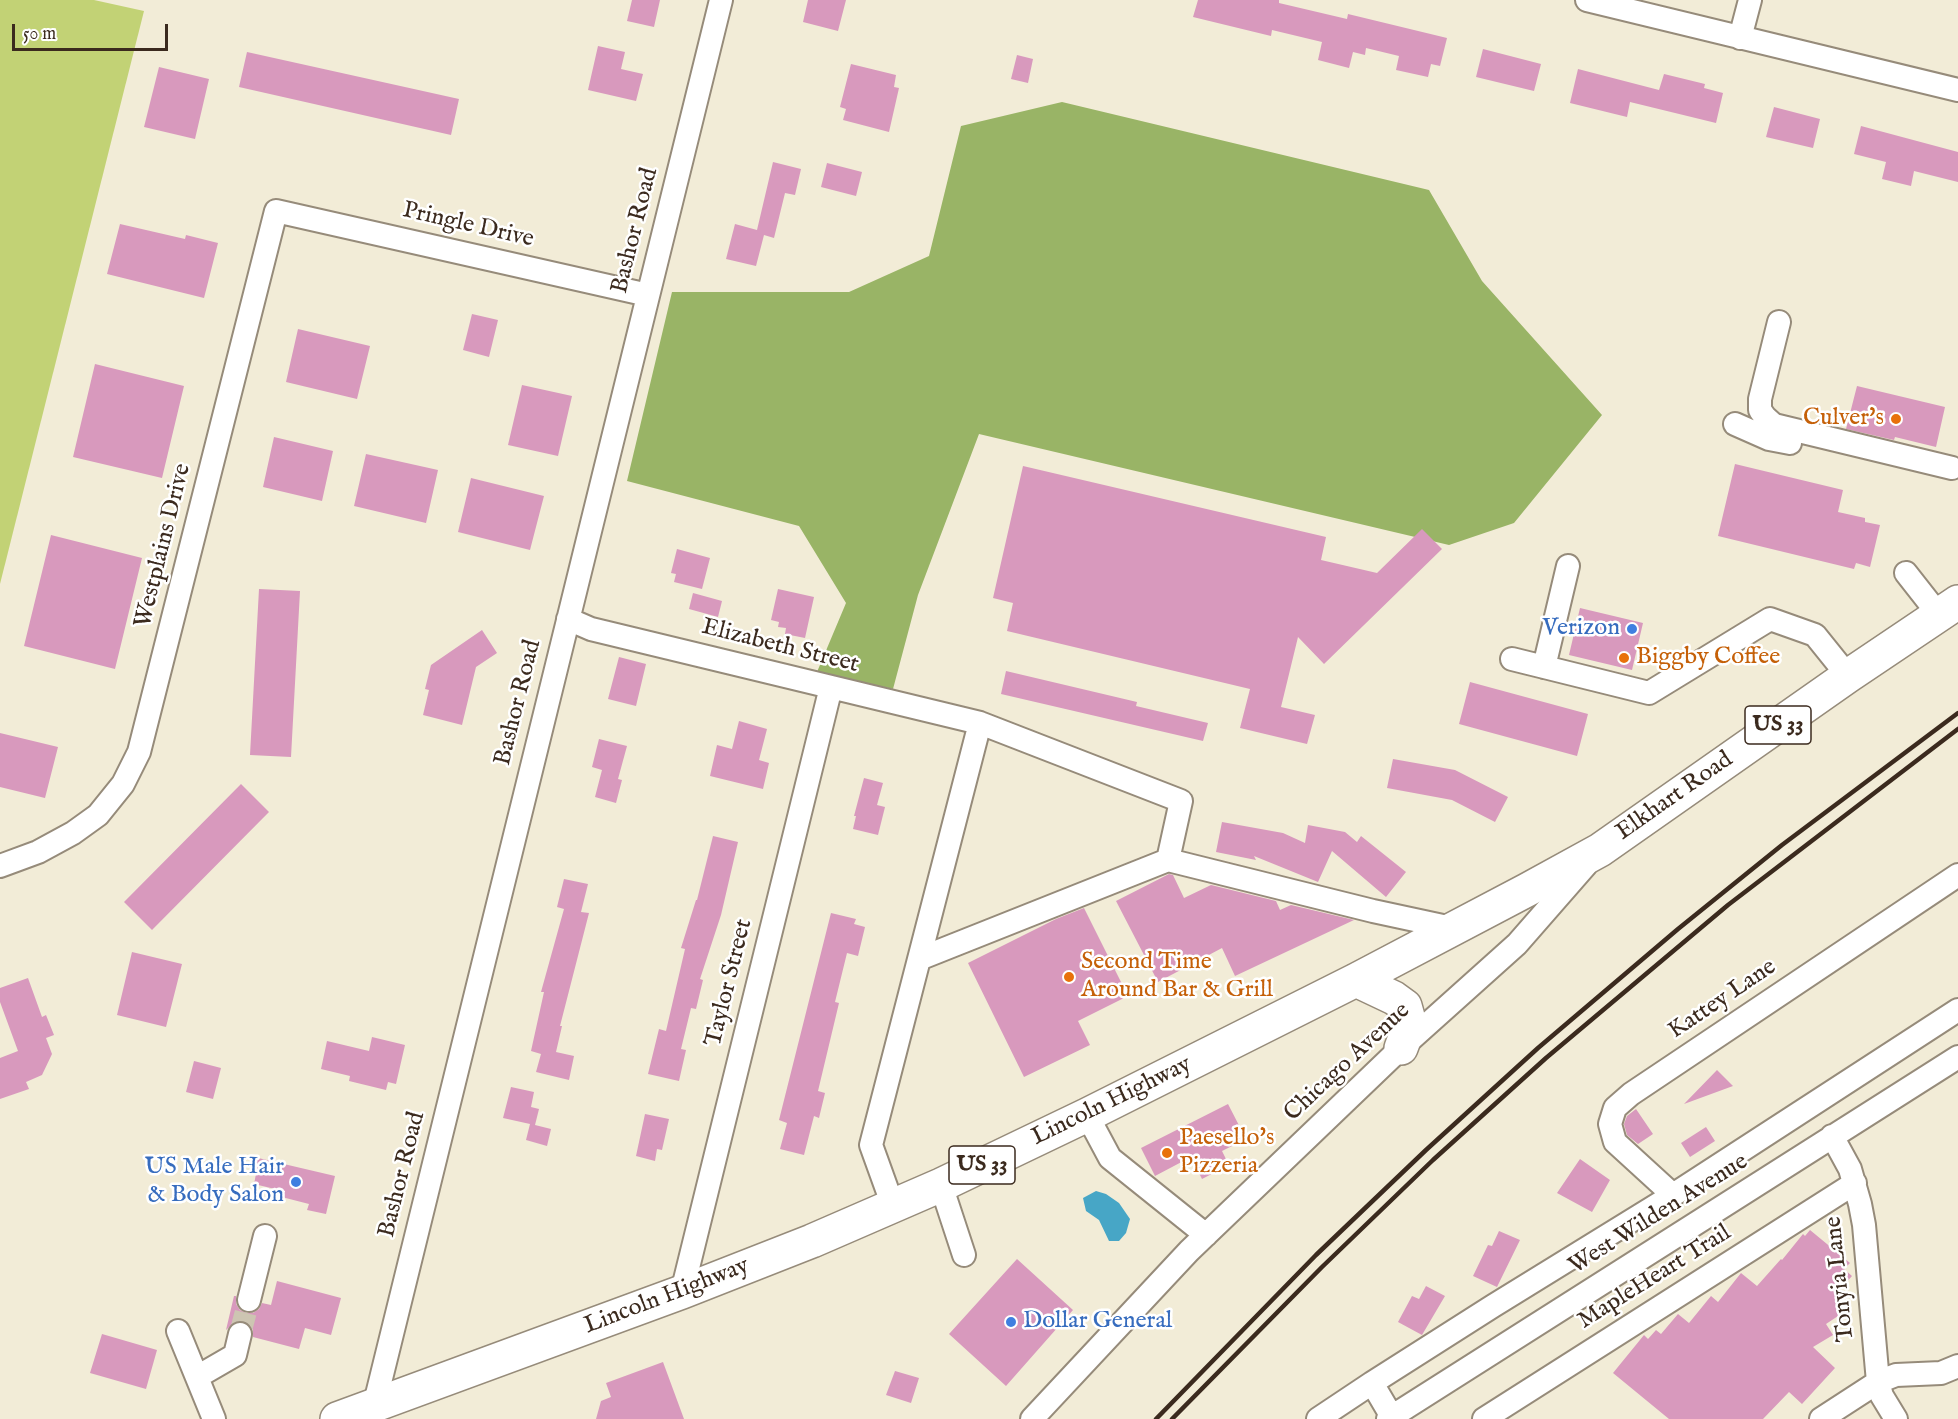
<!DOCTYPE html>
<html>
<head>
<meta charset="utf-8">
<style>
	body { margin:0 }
	#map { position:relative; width:1958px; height:1419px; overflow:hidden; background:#f2ecd7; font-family:"IM FELL English",serif }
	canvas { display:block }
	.scale { position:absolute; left:12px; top:24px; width:156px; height:27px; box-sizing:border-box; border:3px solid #3b2a1e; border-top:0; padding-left:8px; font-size:18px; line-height:21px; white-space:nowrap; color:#3b2a1e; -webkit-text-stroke:4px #fff; paint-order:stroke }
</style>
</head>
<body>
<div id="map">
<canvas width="1958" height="1419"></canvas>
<div class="scale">50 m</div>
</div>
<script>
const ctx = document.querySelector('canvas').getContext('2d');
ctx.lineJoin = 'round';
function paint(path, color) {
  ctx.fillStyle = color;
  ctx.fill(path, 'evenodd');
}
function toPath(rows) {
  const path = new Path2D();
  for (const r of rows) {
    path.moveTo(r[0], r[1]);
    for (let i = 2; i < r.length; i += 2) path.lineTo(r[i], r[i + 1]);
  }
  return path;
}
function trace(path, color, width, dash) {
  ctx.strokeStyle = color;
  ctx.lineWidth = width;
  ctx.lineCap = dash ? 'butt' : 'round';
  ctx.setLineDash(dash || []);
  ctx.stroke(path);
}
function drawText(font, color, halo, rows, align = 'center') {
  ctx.font = font + ' "IM FELL English",serif';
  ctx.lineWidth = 5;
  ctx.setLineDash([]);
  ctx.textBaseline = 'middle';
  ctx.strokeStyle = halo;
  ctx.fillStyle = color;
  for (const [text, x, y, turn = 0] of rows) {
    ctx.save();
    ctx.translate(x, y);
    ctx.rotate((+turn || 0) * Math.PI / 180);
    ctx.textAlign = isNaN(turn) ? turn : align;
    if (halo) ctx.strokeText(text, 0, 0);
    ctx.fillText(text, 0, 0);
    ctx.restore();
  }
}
paint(toPath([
	[0,0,94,0,144,11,0,584]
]), '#c2d275');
paint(toPath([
	[1062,102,1429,190,1482,281,1602,415,1514,523,1449,545,979,434,918,595,893,689,817,672,846,603,799,526,627,481,672,292,849,292,929,256,961,126]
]), '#99b466');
paint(toPath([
	[1096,1191,1106,1194,1119,1203,1130,1219,1126,1233,1119,1241,1109,1241,1099,1220,1086,1211,1083,1198]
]), '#47a6c6');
paint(toPath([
	[632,0,660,0,654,27,627,21],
	[808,0,846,0,838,31,803,22],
	[1198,0,1279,0,1279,3,1347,19,1348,14,1447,38,1440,66,1431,64,1428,77,1396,70,1399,56,1366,48,1365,55,1353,52,1349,68,1318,60,1322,42,1272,30,1271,36,1193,17],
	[598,46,625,52,621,69,643,74,636,101,588,90],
	[1483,49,1541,64,1534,91,1476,77],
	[247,52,459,99,451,135,239,87],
	[1017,55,1033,59,1028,83,1011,79],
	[851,64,896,75,894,87,899,88,889,132,843,120,846,109,840,107],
	[159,67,209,79,195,139,144,127],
	[1578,69,1659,90,1664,74,1705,84,1704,88,1723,93,1716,123,1630,102,1627,117,1570,103],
	[1774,107,1820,119,1813,148,1766,137],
	[1861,126,1958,152,1958,182,1914,171,1911,186,1882,179,1886,162,1854,154],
	[773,162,801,169,795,195,785,193,774,238,764,235,756,266,726,259,735,224,757,230],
	[827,163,862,172,856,196,821,187],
	[120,224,185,239,186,235,218,243,204,298,107,274],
	[472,314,498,320,489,357,463,350],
	[298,329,370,346,357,399,286,382],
	[95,364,184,386,162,478,73,457],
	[522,385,572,396,558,456,508,445],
	[1857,386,1945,407,1936,447,1895,437,1894,440,1846,429],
	[274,437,333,451,322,501,263,487],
	[366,454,438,470,426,523,354,506],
	[1735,464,1843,490,1838,512,1865,518,1865,522,1880,525,1870,567,1856,563,1854,569,1718,536],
	[1023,466,1326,537,1321,560,1377,573,1422,529,1442,549,1324,664,1298,637,1281,707,1315,715,1307,744,1240,728,1250,689,1007,631,1013,603,993,598],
	[471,478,544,496,530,550,458,532],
	[51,535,142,558,115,669,24,646],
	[677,549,710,558,702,589,674,582,676,574,671,573],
	[259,589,300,591,291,757,250,755],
	[778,589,814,597,805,638,785,634,786,628,778,627,779,622,771,620],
	[693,593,722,601,718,617,689,609],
	[1580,608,1643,623,1632,670,1569,655],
	[482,630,497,653,476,667,462,725,423,715,429,690,425,689,431,665],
	[619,657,646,664,636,706,608,699],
	[1006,671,1137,702,1136,706,1208,723,1203,741,1001,694],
	[1470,682,1588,714,1577,756,1459,724],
	[739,721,767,729,759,760,769,763,763,789,710,776,717,745,732,749],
	[0,733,58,747,45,798,0,787],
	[599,739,627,746,618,779,622,780,616,803,595,797,602,770,592,767],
	[1393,759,1455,770,1508,797,1495,822,1452,800,1387,788],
	[864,778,883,783,877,805,885,807,878,835,853,829,856,816,854,816],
	[241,784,269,812,152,930,124,902],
	[1222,822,1283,833,1305,843,1308,825,1345,832,1357,842,1361,836,1406,872,1386,897,1332,851,1318,882,1254,856,1256,860,1216,852],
	[713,836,738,842,721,915,700,979,703,980,696,1009,691,1008,681,1049,686,1050,679,1081,648,1074,659,1029,666,1031,685,949,681,948,696,900,697,900],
	[1169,874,1173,875,1184,898,1211,885,1276,901,1280,910,1291,905,1354,920,1235,976,1222,948,1158,982,1116,901],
	[564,879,588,884,581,912,589,913,560,1026,562,1026,556,1052,574,1056,569,1080,536,1072,541,1054,531,1051,544,992,541,992,564,909,557,907],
	[1084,908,1128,996,1078,1021,1090,1045,1024,1077,968,963,1056,919],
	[831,913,856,919,854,924,865,927,858,956,847,953,835,1002,839,1003,818,1091,825,1093,819,1118,814,1116,804,1155,780,1149,787,1123,779,1120],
	[132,952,182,964,166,1027,117,1015],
	[28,978,42,1017,46,1015,54,1035,46,1038,52,1054,42,1075,26,1082,29,1089,0,1099,0,1058,18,1051,0,1002,0,988],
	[372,1037,405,1045,396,1084,388,1082,386,1090,349,1081,350,1076,321,1069,327,1041,369,1051],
	[194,1061,221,1068,213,1099,186,1092],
	[1717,1070,1733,1086,1684,1104],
	[511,1087,534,1092,531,1107,539,1109,535,1125,551,1129,547,1146,526,1140,530,1124,503,1118],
	[1228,1104,1246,1139,1222,1151,1229,1165,1202,1179,1191,1157,1155,1176,1141,1148],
	[1636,1109,1653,1134,1638,1144,1627,1135,1624,1124,1627,1116],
	[645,1114,669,1119,662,1150,657,1149,655,1161,636,1156],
	[1706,1127,1715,1141,1690,1157,1681,1143],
	[254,1157,335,1176,326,1214,307,1210,309,1204,274,1195,275,1189,254,1184,256,1174,251,1173],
	[1580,1159,1610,1180,1592,1212,1557,1193],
	[1810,1230,1850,1263,1844,1269,1852,1276,1836,1294,1847,1310,1826,1324,1833,1335,1813,1347,1835,1368,1802,1404,1789,1392,1763,1419,1669,1419,1613,1373,1644,1335,1648,1339,1656,1330,1661,1334,1678,1314,1689,1323,1711,1296,1718,1302,1741,1273,1757,1286,1781,1259,1782,1260,1803,1234,1805,1236],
	[1499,1231,1520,1240,1497,1287,1473,1276,1488,1245,1492,1246],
	[1017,1259,1073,1310,1006,1386,949,1334],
	[277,1281,341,1298,331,1335,305,1328,299,1349,253,1337,253,1330,249,1324,244,1321,236,1321,226,1330,234,1296,236,1296,236,1304,240,1310,246,1313,253,1313,259,1309,262,1303,271,1305],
	[1426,1286,1445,1296,1422,1335,1398,1322,1412,1296,1419,1299],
	[102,1334,157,1350,146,1389,90,1373],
	[663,1362,684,1419,596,1419,601,1401,611,1397,606,1383],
	[895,1371,919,1378,911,1403,886,1395]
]), '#d899bd');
trace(toPath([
	[240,1334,249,1300]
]), '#cdc5b2', 22, [22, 11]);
const minor = toPath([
	[1587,0,1958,90],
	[1740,38,1750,0],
	[1779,322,1760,399,1760,410,1765,417,1774,425,1952,468],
	[1735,424,1769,439,1790,443],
	[1906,573,1939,615],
	[568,619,591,629,980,723,1181,801,1168,860],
	[1512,659,1649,693,1770,619,1815,635,1848,676],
	[1544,667,1568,566],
	[0,866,38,852,73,833,98,815,123,784,139,752,276,211,648,295],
	[919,959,1168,860,1373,911,1452,928],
	[1087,1115,1110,1158,1206,1235],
	[1832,1136,1850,1169,1860,1204,1864,1225,1878,1382,1882,1396,1896,1419],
	[941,1185,964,1255],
	[1673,1195,1615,1142,1610,1124,1615,1108,1631,1094,1958,875],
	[893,1206,871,1145,980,723],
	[682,1292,831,687],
	[249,1300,265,1236],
	[178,1331,214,1419],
	[197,1377,235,1355,240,1334],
	[372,1415,721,0],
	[1392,1417,1372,1383,1493,1306,1673,1195,1958,1010],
	[1032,1419,1189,1251,1401,1048,1517,944,1586,865],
	[1318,1419,1372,1383],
	[1388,1419,1958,1057],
	[1484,1419,1855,1183],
	[1821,1419,1878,1382,1896,1375,1941,1373,1958,1366]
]);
const highway = toPath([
	[1356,980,1394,998,1405,1006,1410,1024,1401,1048],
	[337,1419,682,1292,812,1241,941,1185,1087,1115,1356,980,1527,890,1600,850,1848,676,1958,602]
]);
trace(minor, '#968b7a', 26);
trace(highway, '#968b7a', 36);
trace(minor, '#fff', 22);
trace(highway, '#fff', 33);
trace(toPath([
	[1156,1419,1316,1255,1426,1150,1538,1048,1678,929,1782,845,1958,713],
	[1172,1419,1322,1267,1433,1160,1546,1058,1728,905,1958,729]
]), '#3b2a1e', 4.5);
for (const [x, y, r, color] of [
	[1896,419,6,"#e8710a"],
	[1632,629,6,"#3f7fe0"],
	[1624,658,6,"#e8710a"],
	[1069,977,6,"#e8710a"],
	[1167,1153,6,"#e8710a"],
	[296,1182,6,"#3f7fe0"],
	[1011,1322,6,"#3f7fe0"]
]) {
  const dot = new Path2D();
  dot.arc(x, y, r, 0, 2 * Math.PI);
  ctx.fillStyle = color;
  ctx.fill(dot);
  trace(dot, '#fff', 2);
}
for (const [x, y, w] of [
	[1778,725,66],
	[982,1165,66]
]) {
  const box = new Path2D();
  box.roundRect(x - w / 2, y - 19, w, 38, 4.5);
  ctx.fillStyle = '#fff';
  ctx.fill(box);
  trace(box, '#3b2a1e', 1.5);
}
drawText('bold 22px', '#3b2a1e', null, [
	["US 33",1778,725],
	["US 33",982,1165]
]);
drawText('24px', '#3b2a1e', '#fff', [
	["Pringle Drive",468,226,13],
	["Bashor Road",636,231,-76],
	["Westplains Drive",164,546,-76],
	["Elizabeth Street",780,647,14],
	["Bashor Road",519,703,-76],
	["Elkhart Road",1675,797,-35],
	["Taylor Street",730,983,-76],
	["Kattey Lane",1723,1000,-34],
	["Chicago Avenue",1348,1063,-43],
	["Lincoln Highway",1112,1102,-26],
	["Bashor Road",403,1175,-76],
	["West Wilden Avenue",1659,1215,-32],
	["MapleHeart Trail",1655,1278,-32],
	["Tonyia Lane",1841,1279,-96],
	["Lincoln Highway",667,1297,-21]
]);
drawText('24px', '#c56008', '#fff', [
	["Culver's",1884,419,"right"],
	["Biggby Coffee",1636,658],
	["Second Time",1081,963],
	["Around Bar & Grill",1081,991],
	["Paesello's",1179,1139],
	["Pizzeria",1179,1167]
], 'left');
drawText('24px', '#366cbe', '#fff', [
	["Verizon",1620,629],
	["US Male Hair",284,1168],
	["& Body Salon",284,1196],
	["Dollar General",1023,1322,"left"]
], 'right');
</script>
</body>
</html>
